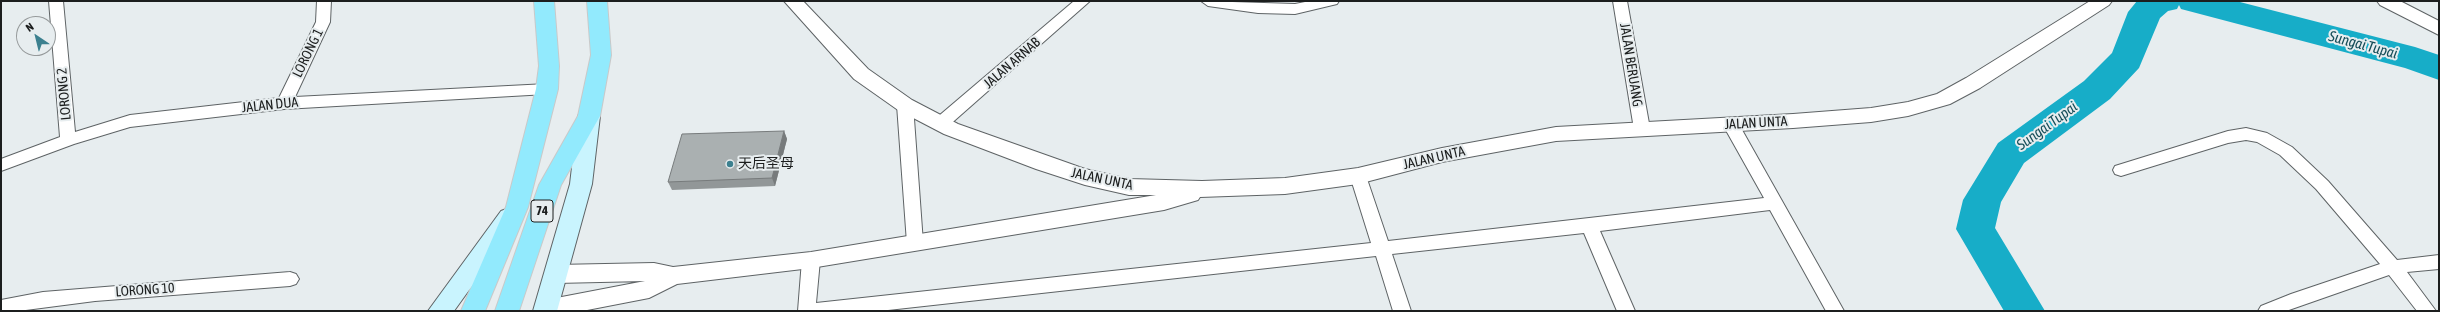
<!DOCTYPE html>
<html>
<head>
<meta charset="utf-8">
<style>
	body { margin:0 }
	#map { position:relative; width:2440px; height:312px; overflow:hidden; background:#e7edef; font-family:"Asap Condensed",sans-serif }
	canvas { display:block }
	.frame { position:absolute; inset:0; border:2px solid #1c1e1e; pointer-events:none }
	.north { position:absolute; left:16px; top:16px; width:40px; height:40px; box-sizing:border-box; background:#e7edef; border:1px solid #969a9b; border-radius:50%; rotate:325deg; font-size:11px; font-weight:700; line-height:16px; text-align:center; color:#1c1e1e }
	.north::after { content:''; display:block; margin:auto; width:14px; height:18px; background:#3c808f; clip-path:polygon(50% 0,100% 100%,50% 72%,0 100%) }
</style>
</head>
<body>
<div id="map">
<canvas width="2440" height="312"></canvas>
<div class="frame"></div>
<div class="north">N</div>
</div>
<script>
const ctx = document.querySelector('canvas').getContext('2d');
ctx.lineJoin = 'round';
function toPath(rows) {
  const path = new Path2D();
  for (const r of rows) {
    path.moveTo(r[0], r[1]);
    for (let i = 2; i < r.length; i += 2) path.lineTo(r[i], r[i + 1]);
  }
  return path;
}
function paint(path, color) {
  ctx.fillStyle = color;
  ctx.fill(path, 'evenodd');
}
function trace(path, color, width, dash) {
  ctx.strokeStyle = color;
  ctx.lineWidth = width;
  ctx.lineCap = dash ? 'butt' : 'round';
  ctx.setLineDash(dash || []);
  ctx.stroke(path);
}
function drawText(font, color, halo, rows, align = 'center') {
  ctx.font = font + ' "Asap Condensed","Noto Sans SC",sans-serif';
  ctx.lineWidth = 4;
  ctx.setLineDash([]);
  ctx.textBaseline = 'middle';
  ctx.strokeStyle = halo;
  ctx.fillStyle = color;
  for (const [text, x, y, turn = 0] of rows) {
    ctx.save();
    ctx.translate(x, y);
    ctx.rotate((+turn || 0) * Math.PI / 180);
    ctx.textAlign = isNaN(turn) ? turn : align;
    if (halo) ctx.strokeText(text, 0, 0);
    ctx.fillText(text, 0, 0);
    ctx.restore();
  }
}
paint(toPath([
	[2137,1,2236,1,2415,47,2439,55,2439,80,2405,68,2181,9,2179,5,2177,9,2168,11,2160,18,2139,68,2110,99,2024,163,2001,202,1995,228,2045,311,2004,311,1956,229,1963,200,1998,143,2084,81,2112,53,2128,12,2137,1]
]), '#17adc8');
const minor = toPath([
	[49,1,63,1,75,132,130,115,279,98,316,22,317,1,331,1,330,22,295,97,547,84,552,85,555,89,552,93,547,94,284,109,130,127,74,144,1,171,1,159,60,137,49,1],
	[1074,1,1090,1,946,128,934,128,932,124,934,120,1074,1],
	[1201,1,1295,4,1310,1,1339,1,1337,4,1295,14,1258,13,1208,6,1201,1],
	[1613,1,1627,1,1650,129,1648,133,1642,135,1636,133,1634,129,1613,1],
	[905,99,910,101,913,105,923,243,921,248,915,250,909,248,907,243,897,105,900,101,905,99],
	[1731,119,1737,121,1844,311,1826,311,1770,210,1600,231,1635,311,1617,311,1584,233,1392,254,1411,311,1393,311,1376,256,879,311,798,311,802,260,805,255,811,253,817,255,820,260,816,303,1371,243,1350,176,1352,172,1358,170,1364,172,1366,176,1388,241,1764,198,1723,125,1725,121,1731,119],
	[2246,128,2267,133,2292,147,2328,181,2397,260,2439,255,2439,269,2407,272,2436,311,2417,311,2389,275,2286,311,2258,311,2261,306,2291,294,2380,264,2316,189,2280,155,2257,142,2246,140,2228,143,2121,176,2115,174,2113,170,2115,166,2228,131,2246,128],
	[290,272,296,274,299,279,296,284,290,286,95,301,18,311,1,311,1,300,43,292,290,272]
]);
const tertiary = toPath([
	[784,1,803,1,868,69,912,100,958,124,1085,169,1129,179,1202,181,1285,178,1358,168,1442,148,1556,127,1793,114,1871,108,1908,102,1937,94,1966,78,2090,1,2112,1,2109,5,1980,88,1950,104,1908,116,1871,122,1793,128,1556,141,1442,162,1358,184,1285,194,1200,197,1198,200,1164,210,811,268,677,284,649,298,582,311,536,311,538,303,546,300,645,281,556,283,548,280,545,274,548,268,556,265,654,263,673,267,811,252,1156,195,1129,195,1085,185,1036,169,944,134,898,110,854,79,784,1],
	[2377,1,2400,1,2439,21,2439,35,2380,5,2377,1]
]);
const secondary = toPath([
	[589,108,597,111,600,116,592,184,557,311,533,311,570,184,578,116,581,111,589,108],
	[509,208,517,211,520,217,517,223,454,311,428,311,501,211,509,208]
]);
const primary = toPath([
	[534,1,554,1,559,66,558,89,528,207,485,311,461,311,506,207,536,89,539,66,534,1],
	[587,1,607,1,611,55,600,116,561,185,519,311,495,311,539,185,578,116,591,55,587,1]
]);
trace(minor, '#5e6365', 2);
trace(tertiary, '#5e6365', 2);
trace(secondary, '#5e6365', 2);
trace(primary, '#c9c9c9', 2);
paint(minor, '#fff');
paint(tertiary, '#fff');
paint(secondary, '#c9f4fe');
paint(primary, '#92eafd');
paint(toPath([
	[784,131,787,139,775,186,672,190,668,182]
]), '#929798');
paint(toPath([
	[784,131,787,139,775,186,772,178]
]), '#777b7c');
const building = toPath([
	[784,131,772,178,668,182,682,134,784,131]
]);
paint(building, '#aab0b1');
trace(building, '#777b7c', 1);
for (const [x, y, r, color] of [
	[730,164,4,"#3c808f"]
]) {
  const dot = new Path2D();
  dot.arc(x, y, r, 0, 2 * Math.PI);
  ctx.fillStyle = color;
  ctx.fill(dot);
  trace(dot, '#e7edef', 1.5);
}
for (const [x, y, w] of [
	[542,211,22]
]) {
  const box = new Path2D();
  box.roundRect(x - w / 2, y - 11, w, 22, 3);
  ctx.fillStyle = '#e7edef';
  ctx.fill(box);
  trace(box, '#1c1e1e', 1);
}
drawText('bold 13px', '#1c1e1e', null, [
	["74",542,211]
]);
drawText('14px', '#1c1e1e', '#e7edef', [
	["LORONG 1",308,53,-64],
	["JALAN ARNAB",1012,63,-41],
	["JALAN BERUANG",1631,65,81],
	["LORONG 2",64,94,-95],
	["JALAN DUA",270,105,-6],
	["JALAN UNTA",1756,123,-3],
	["JALAN UNTA",1434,158,-13],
	["JALAN UNTA",1102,179,12],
	["LORONG 10",145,290,-4]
]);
drawText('14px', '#1c1e1e', '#e7edef', [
	["天后圣母",738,164]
], 'left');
drawText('italic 15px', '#164e59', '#e7edef', [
	["Sungai Tupai",2363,45,15],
	["Sungai Tupai",2047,126,-36]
]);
</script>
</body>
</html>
